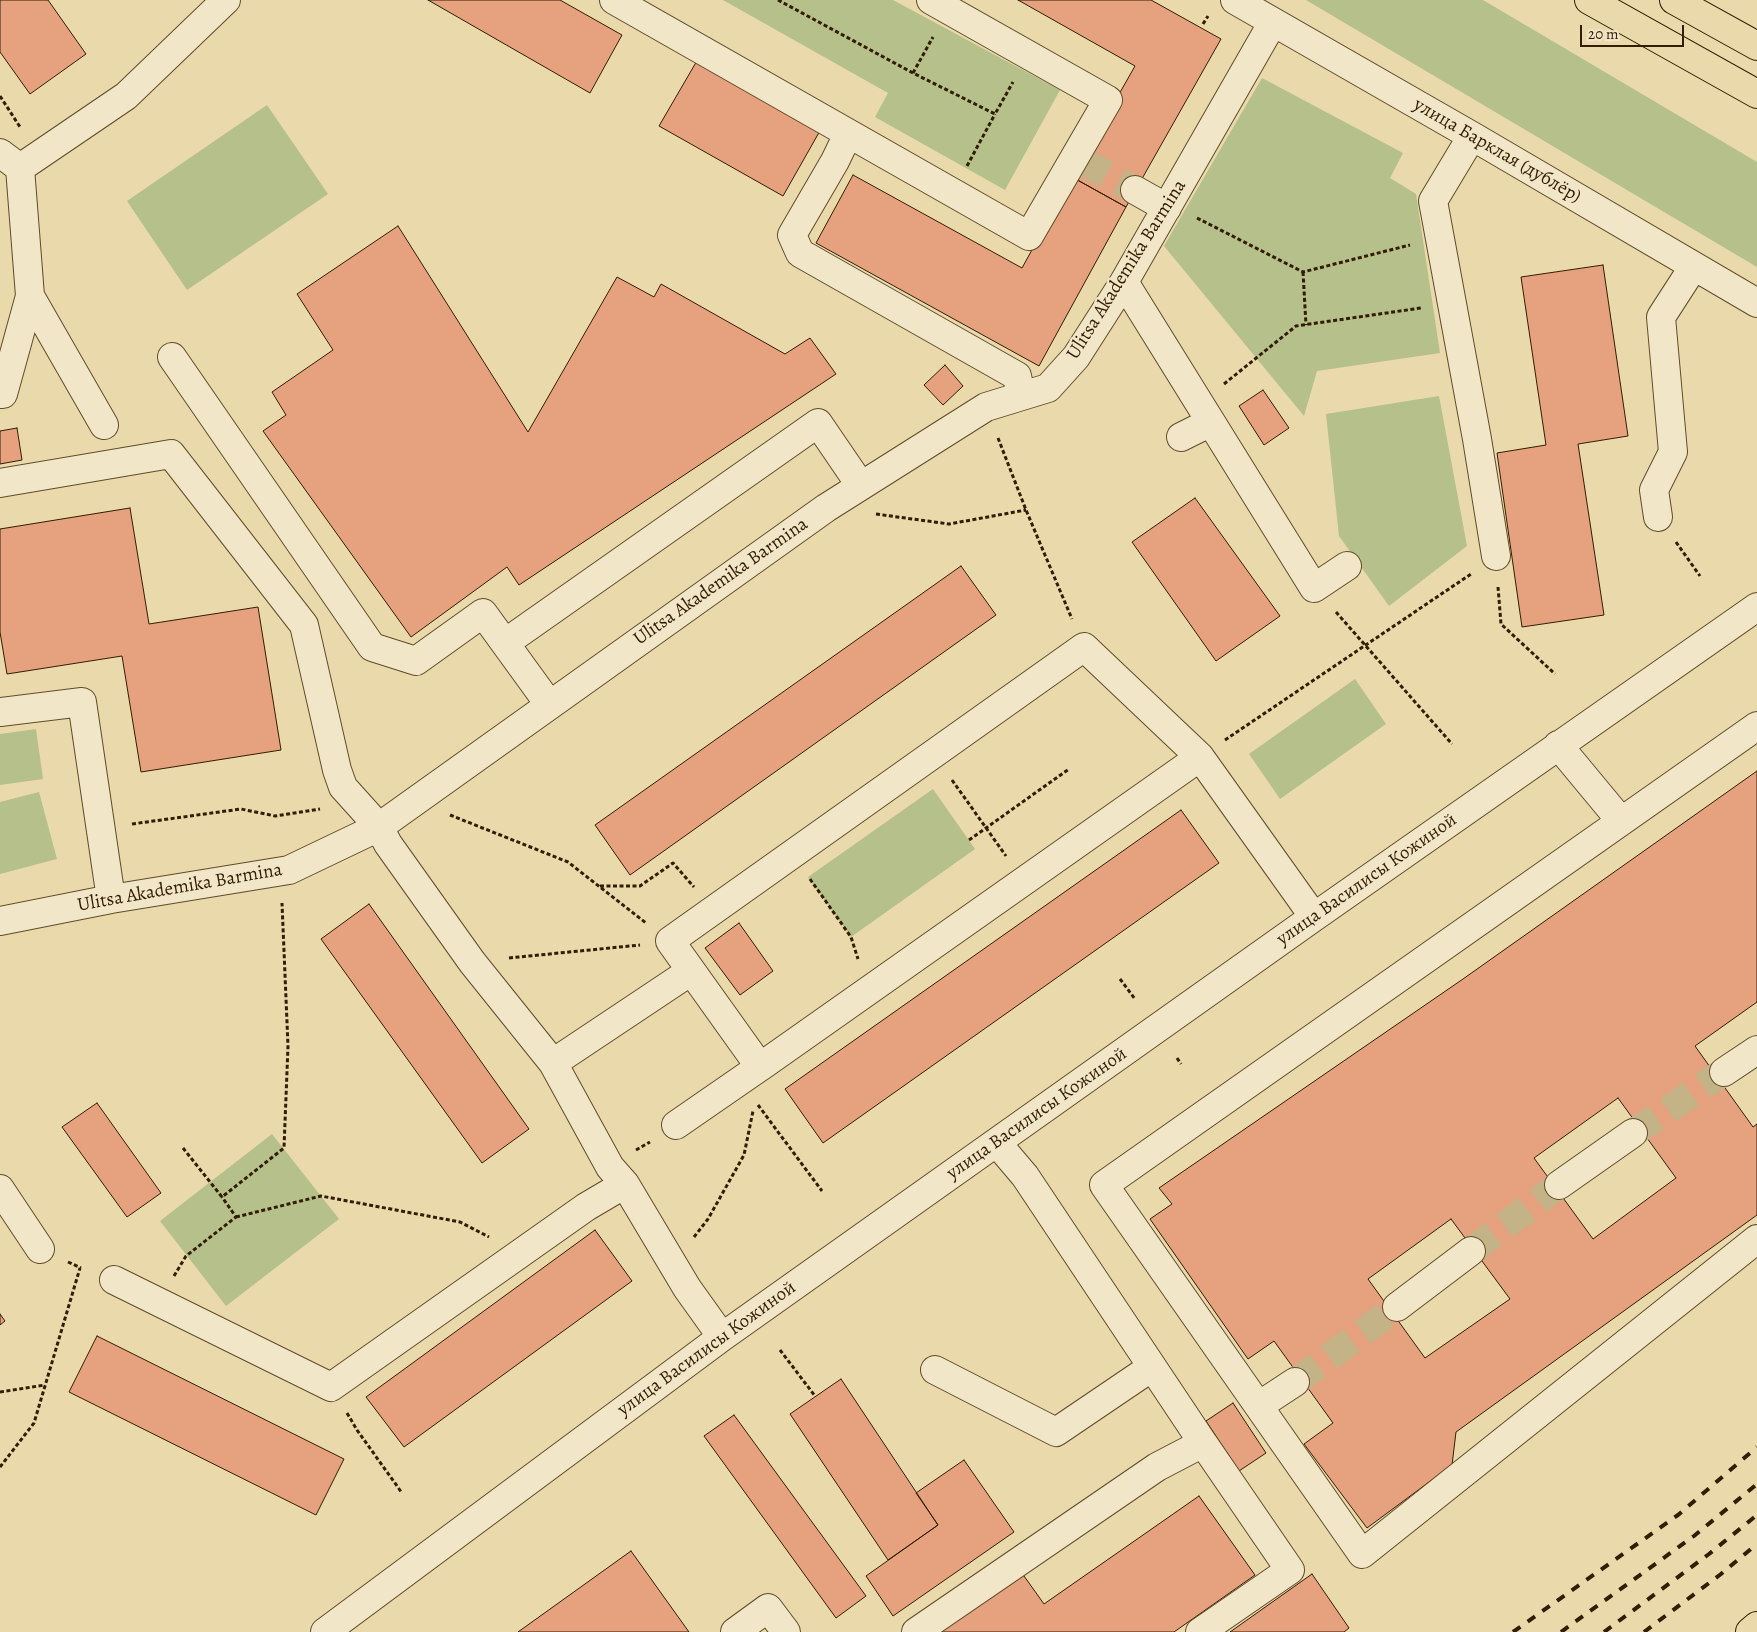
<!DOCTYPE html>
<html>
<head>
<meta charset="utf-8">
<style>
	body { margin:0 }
	#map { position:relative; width:1757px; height:1632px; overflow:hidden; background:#ead9aa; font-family:Alegreya,serif }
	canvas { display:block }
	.scale { position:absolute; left:1580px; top:25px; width:104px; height:22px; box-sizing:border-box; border:2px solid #321d00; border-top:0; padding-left:6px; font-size:15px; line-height:18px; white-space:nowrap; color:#321d00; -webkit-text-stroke:4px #f1e6c8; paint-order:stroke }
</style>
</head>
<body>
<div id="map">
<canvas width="1757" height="1632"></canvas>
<div class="scale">20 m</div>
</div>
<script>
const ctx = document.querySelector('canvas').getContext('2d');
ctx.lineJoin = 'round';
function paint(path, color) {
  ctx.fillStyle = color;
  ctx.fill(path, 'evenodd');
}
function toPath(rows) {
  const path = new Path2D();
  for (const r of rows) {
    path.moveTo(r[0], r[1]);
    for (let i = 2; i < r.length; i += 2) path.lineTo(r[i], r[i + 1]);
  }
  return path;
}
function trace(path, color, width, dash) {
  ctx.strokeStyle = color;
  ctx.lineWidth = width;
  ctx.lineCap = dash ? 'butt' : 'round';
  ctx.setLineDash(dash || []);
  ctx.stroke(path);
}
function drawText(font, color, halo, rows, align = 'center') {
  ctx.font = font + ' Alegreya,serif';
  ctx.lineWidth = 4.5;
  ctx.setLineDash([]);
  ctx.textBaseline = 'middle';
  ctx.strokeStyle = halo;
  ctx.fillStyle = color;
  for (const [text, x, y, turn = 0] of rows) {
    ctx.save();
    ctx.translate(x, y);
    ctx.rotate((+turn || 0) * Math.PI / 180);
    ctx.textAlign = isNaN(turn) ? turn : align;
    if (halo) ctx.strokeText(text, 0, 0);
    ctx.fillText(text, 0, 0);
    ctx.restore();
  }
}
paint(toPath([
	[723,0,893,0,1060,90,1005,190,875,117,888,93],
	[1306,0,1483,0,1757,162,1757,267],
	[1262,78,1403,153,1390,178,1416,194,1440,353,1317,371,1304,416,1164,246],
	[267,105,328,194,187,290,127,201],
	[1439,396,1467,546,1389,606,1339,536,1326,414],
	[1355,679,1386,724,1280,799,1249,754],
	[36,729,43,779,0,785,0,734],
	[933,789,975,849,851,937,808,877],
	[39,792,57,859,0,874,0,802],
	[272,1134,339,1219,226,1306,160,1221]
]), '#b5c08a');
const building = toPath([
	[0,0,48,0,86,54,30,94,0,52,0,0],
	[428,0,560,0,622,35,590,93,428,0],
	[1018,0,1151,0,1221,39,1126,207,1072,177,1135,66,1018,0],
	[698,59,821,129,783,196,659,126,698,59],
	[853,175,1022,268,1072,177,1126,207,1039,366,816,243,853,175],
	[398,226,528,432,617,277,654,297,661,284,785,354,810,338,836,374,519,585,507,567,411,637,263,431,286,415,272,392,333,350,297,294,398,226],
	[1603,265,1628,436,1578,444,1604,615,1522,627,1497,453,1546,445,1521,277,1603,265],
	[945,365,963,386,943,405,924,385,945,365],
	[1263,390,1289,428,1264,445,1239,406,1263,390],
	[17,428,22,460,0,464,0,431,17,428],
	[1195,498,1280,616,1216,661,1132,542,1195,498],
	[130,508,149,624,258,607,281,750,141,772,122,656,7,674,0,632,0,529,130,508],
	[961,566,996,615,630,875,595,825,961,566],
	[1757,771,1757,1002,1695,1046,1753,1127,1757,1124,1757,1215,1456,1432,1452,1465,1367,1528,1304,1444,1333,1423,1274,1341,1248,1359,1150,1219,1172,1204,1159,1188,1463,979,1757,771],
	[1618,1098,1676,1178,1593,1239,1534,1158,1618,1098],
	[1451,1219,1510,1299,1425,1358,1368,1279,1451,1219],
	[1181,810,1219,863,823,1143,785,1089,1181,810],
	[369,904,529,1129,482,1163,321,939,369,904],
	[739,923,773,971,740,995,705,948,739,923],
	[97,1103,161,1193,127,1217,62,1127,97,1103],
	[595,1230,632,1281,404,1447,366,1397,595,1230],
	[0,1314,5,1321,0,1325,0,1314],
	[97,1336,344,1459,316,1515,69,1392,97,1336],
	[841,1379,938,1525,888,1560,790,1414,841,1379],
	[1233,1403,1266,1453,1239,1471,1206,1421,1233,1403],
	[734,1415,866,1596,836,1618,704,1436,734,1415],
	[964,1460,1014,1532,893,1616,866,1576,938,1525,916,1493,964,1460],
	[1199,1496,1255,1575,1174,1632,929,1632,1019,1569,1044,1604,1199,1496],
	[631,1551,689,1632,518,1632,631,1551],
	[1312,1574,1349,1628,1344,1632,1230,1632,1312,1574]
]);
paint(building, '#e6a17f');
trace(building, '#321d00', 1);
trace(toPath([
	[1082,161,1135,190],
	[1633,1133,1724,1072],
	[1471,1251,1559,1185],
	[1295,1382,1397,1307]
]), '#c5b388', 28, [28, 14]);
const minor = toPath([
	[614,0,1029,236,1108,100,931,0],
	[1235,0,1472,136,1757,303],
	[848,134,835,161,792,235,800,253,1017,376,1021,395],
	[1472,136,1433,201,1477,439,1496,556],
	[0,153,20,168,126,96,226,0],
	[1135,190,1167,208],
	[1124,282,1314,588,1347,566],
	[30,296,104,425],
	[172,357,372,647,416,661,483,613,549,704],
	[0,394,3,394,30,296,20,168],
	[1181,437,1211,422],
	[0,483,171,454,304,625,337,770,343,787,379,827,388,844,472,962,553,1063,610,1167,625,1184,687,1288,722,1337],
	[1658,517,1654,490,1673,452,1661,317,1694,266],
	[505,643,818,423,861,486],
	[0,712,82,702,111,899],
	[1757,726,1104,1185,1362,1554,1757,1239],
	[1558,745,1621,821],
	[1200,757,760,1067,670,941,1084,647,1200,757,1314,917],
	[0,921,111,899,289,870,379,827,826,508,986,407,1048,388,1076,357,1124,282,1273,22],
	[553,1063,691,971],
	[1724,1072,1757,1050],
	[676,1125,760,1067],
	[1559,1185,1633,1133],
	[0,1189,40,1249],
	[114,1280,331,1387,586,1207,625,1184],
	[1397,1307,1471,1251],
	[935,1370,1056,1432,1152,1367],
	[1260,1405,1295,1382],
	[325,1632,722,1337,1314,917,1757,607],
	[735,1632,768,1608,786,1632],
	[916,1632,1157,1467,1203,1443,1025,1176,997,1143],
	[1200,1632,1290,1570,1203,1443]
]);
const major = toPath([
	[1589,0,1757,94],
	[1674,0,1757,46],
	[1750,1632,1757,1626]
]);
trace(minor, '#604c2a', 30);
trace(major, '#321d00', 30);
trace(toPath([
	[778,0,913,73,995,114,1013,82],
	[1203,24,1208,16],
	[913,73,933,37],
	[0,96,20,127],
	[967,166,995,114],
	[1197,218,1303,272,1410,245],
	[1303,272,1306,325],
	[1224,384,1296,326,1421,308],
	[998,438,1026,510,1072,619],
	[876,514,949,524,1026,510],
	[1676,542,1700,576],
	[1498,587,1501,624,1555,674],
	[1336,612,1452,744],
	[1225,740,1471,574],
	[952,780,1006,856],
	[450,815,568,862,646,923],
	[132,824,241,809,275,816,320,809],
	[969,840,1069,769],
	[810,879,851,937,858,959],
	[600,886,640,886,673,863,694,887],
	[509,958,640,945],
	[1120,979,1135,999],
	[1177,1058,1181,1064],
	[758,1105,822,1191],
	[183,1148,222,1197,284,1148,288,1046,282,903],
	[636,1150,650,1142],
	[236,1217,321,1196,460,1222,489,1237],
	[694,1237,708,1219,744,1155,753,1111],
	[68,1262,81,1268],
	[174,1276,186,1256,236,1217,222,1197],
	[780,1350,815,1396],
	[0,1392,45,1385],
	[347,1413,357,1430,402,1493],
	[0,1467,34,1423,80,1268]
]), '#321d00', 3, [4, 2.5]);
trace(minor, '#f1e6c8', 28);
trace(major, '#ead9aa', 28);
trace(toPath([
	[1513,1632,1678,1515,1757,1447],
	[1561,1632,1694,1536,1757,1484],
	[1604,1632,1709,1554,1757,1515],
	[1644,1632,1721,1574,1757,1544]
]), '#321d00', 4, [9, 9]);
drawText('19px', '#321d00', '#f1e6c8', [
	["улица Барклая (дублёр)",1497,151,30],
	["Ulitsa Akademika Barmina",1127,270,-58],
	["Ulitsa Akademika Barmina",721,582,-35],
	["улица Василисы Кожиной",1367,880,-35],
	["Ulitsa Akademika Barmina",180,888,-10],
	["улица Василисы Кожиной",1037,1114,-35],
	["улица Василисы Кожиной",707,1349,-36]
]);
</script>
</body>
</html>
